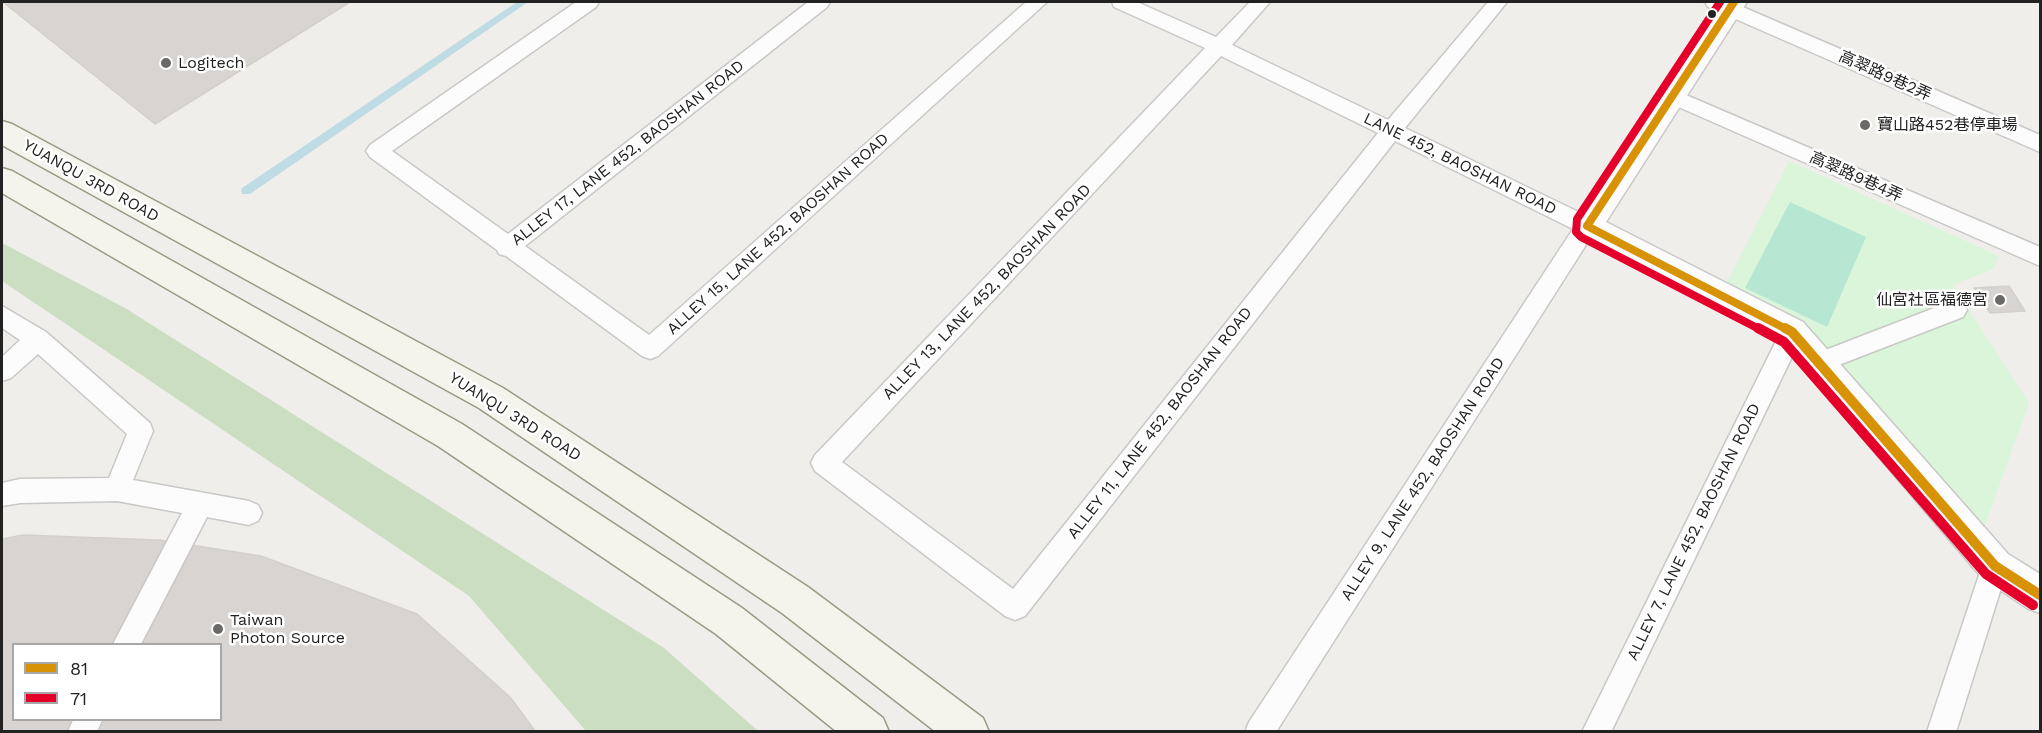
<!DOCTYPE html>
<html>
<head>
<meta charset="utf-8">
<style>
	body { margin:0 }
	#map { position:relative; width:2042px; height:733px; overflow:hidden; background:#f0eeeb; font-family:"Work Sans",sans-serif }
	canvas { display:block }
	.frame { position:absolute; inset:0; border:3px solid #222; pointer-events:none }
	.legend { position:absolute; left:12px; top:643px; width:210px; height:78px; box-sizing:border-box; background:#fff; border:2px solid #a7a7a7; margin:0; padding:8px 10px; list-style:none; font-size:18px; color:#222 }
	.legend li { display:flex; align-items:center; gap:12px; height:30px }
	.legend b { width:30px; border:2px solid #a7a7a7 }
</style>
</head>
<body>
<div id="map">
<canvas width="2042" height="733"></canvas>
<div class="frame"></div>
<ul class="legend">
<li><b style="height:8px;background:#d79205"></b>81</li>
<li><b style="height:8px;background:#e4002b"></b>71</li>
</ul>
</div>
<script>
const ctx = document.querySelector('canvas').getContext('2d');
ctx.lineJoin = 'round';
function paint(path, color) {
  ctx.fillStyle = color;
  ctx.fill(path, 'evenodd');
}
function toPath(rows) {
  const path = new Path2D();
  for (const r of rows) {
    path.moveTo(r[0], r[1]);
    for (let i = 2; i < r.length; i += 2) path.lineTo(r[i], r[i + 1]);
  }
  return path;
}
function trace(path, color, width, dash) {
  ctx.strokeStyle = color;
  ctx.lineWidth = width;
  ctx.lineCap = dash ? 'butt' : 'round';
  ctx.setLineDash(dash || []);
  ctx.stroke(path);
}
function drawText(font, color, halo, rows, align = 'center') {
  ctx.font = font + ' "Work Sans","Noto Sans TC",sans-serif';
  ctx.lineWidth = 5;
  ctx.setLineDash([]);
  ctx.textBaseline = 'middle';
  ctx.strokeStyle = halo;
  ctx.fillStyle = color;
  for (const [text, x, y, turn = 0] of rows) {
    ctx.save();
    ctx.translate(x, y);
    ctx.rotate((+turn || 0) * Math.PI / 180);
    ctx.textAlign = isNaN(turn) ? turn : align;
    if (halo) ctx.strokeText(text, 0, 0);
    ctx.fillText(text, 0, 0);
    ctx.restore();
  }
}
paint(toPath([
	[2,243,125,308,664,648,758,731,586,731,469,596,2,281]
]), '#cbdec1');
paint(toPath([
	[1789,161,1999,256,1993,269,1953,285,2029,403,1985,525,1798,322,1725,286]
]), '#daf5da');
paint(toPath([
	[1790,202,1866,237,1827,327,1745,288]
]), '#b7e6d2');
paint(toPath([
	[517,2,528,2,250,194,242,194,241,191,242,188,517,2]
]), '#bfdbe3');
const building = toPath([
	[3,2,350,2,155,124,3,2],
	[2009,286,2025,311,1990,313,1974,288,2009,286],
	[23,535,159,540,261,556,417,614,510,697,536,732,2,732,2,539,23,535],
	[14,644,220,644,220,720,14,720,14,644]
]);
paint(building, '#d7d4d2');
trace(building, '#d3d0cc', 1.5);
const lane = toPath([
	[576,2,599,2,596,7,392,151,508,234,808,2,830,2,827,7,525,246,649,335,1026,2,1047,2,658,356,650,359,642,356,506,256,499,254,497,250,370,157,366,151,370,145,576,2],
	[1112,2,1137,2,1216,37,1250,2,1270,2,1232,45,1388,120,1488,2,1507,2,1405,128,1595,220,1598,226,1276,732,1245,732,1249,722,1573,229,1395,141,1025,616,1015,620,1005,616,815,471,811,463,815,455,1205,48,1114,7,1112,2],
	[1221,56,1378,133,1013,589,842,462,1221,56],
	[1705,2,1731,2,2040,135,2040,152,1708,7,1705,2],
	[1672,89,2040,247,2040,266,1665,101,1662,96,1665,91,1672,89],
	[1955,300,1963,303,1967,310,1963,317,1818,373,1810,370,1806,363,1810,356,1955,300],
	[2,306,46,332,150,423,153,431,133,480,249,501,258,505,262,513,258,521,249,525,207,517,141,644,113,644,182,513,117,501,20,503,2,506,2,483,20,479,109,478,127,434,38,354,11,378,2,381,2,357,20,340,2,328,2,306],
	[1792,322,1800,325,1804,332,1611,732,1582,732,1784,325,1792,322],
	[1995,553,2004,557,2008,566,1956,732,1927,732,1982,566,1986,557,1995,553],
	[73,720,102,720,97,732,68,732,73,720]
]);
const street = toPath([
	[1721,2,1747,2,1606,222,1803,322,2008,554,2040,574,2040,613,2027,608,1982,578,1781,342,1576,234,1572,226,1721,2]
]);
const secondary = toPath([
	[2,121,12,124,503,388,808,587,983,718,989,732,936,732,782,613,479,408,2,145,2,121],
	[2,168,12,171,462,424,742,608,883,718,889,732,837,732,716,634,438,446,2,193,2,168]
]);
trace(lane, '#c9c8c7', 3);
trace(street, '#c9c8c7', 3);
trace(secondary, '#999a82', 3);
paint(lane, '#fdfcfc');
paint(street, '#fdfcfc');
paint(secondary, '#f4f4ed');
trace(toPath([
	[1587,226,1788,330],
	[1587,226,1734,2]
]), '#d79205', 8);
trace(toPath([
	[1785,328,1792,332,1995,566,2040,595]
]), '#d79205', 10);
trace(toPath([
	[1720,2,1577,219,1576,232,1581,237,1761,330]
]), '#e4002b', 8);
trace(toPath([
	[1758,328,1784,342,1986,574,2033,605]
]), '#e4002b', 10);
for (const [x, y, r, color] of [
	[1712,14,5,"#222"],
	[166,63,6,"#6a6968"],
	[1865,125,6,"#6a6968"],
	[2000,300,6,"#6a6968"],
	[218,629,6,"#6a6968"]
]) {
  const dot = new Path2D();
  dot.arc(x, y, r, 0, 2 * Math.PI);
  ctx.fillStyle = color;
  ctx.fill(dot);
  trace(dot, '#fff', 2);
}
drawText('16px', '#222', '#fff', [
	["Logitech",178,63],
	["寶山路452巷停車場",1877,125],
	["仙宮社區福德宮",1988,300,"right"],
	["Taiwan",230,620],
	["Photon Source",230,638]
], 'left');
drawText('16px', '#222', '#fff', [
	["高翠路9巷2弄",1885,76,24],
	["ALLEY 17, LANE 452, BAOSHAN ROAD",628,153,-38],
	["LANE 452, BAOSHAN ROAD",1460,164,26],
	["高翠路9巷4弄",1856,177,24],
	["YUANQU 3RD ROAD",91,181,29],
	["ALLEY 15, LANE 452, BAOSHAN ROAD",778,234,-42],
	["ALLEY 13, LANE 452, BAOSHAN ROAD",987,292,-46],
	["YUANQU 3RD ROAD",515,417,32],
	["ALLEY 11, LANE 452, BAOSHAN ROAD",1160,423,-52],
	["ALLEY 9, LANE 452, BAOSHAN ROAD",1423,479,-57],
	["ALLEY 7, LANE 452, BAOSHAN ROAD",1694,532,-64]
]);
</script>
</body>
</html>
